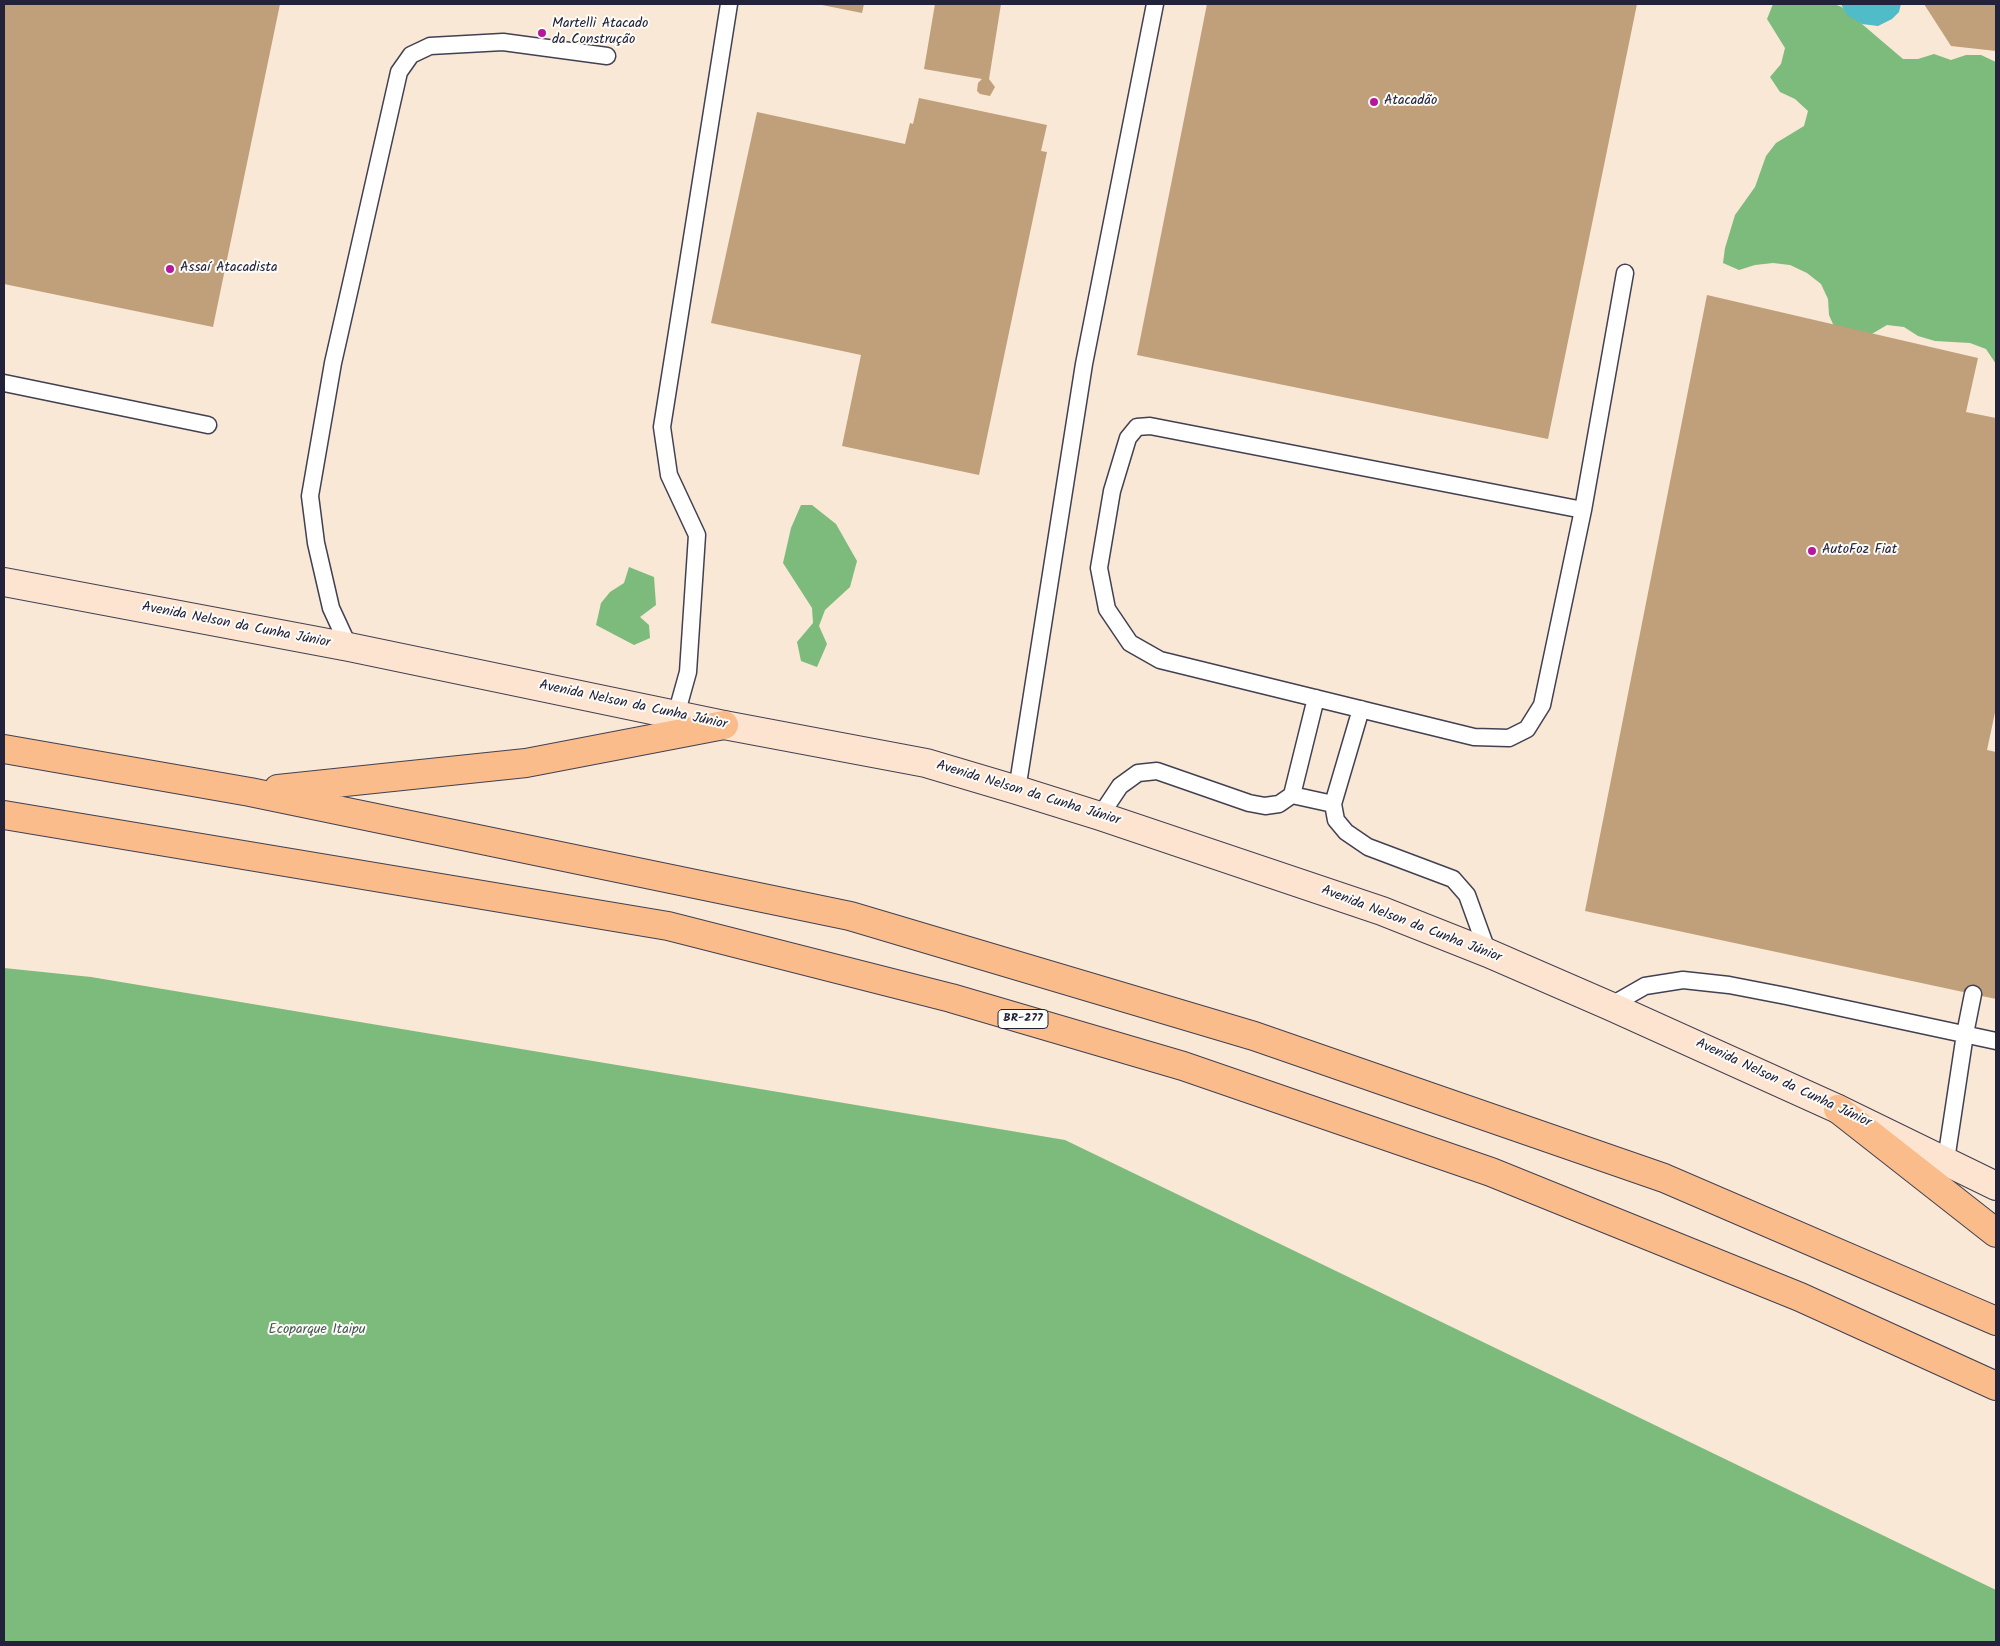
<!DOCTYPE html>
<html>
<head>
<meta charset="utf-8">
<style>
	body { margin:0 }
	#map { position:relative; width:2000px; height:1646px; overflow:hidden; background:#f8e8d5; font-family:Kalam,sans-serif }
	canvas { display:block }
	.frame { position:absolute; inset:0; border:5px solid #22223b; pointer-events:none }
</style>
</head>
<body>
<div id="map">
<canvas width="2000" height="1646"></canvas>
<div class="frame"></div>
</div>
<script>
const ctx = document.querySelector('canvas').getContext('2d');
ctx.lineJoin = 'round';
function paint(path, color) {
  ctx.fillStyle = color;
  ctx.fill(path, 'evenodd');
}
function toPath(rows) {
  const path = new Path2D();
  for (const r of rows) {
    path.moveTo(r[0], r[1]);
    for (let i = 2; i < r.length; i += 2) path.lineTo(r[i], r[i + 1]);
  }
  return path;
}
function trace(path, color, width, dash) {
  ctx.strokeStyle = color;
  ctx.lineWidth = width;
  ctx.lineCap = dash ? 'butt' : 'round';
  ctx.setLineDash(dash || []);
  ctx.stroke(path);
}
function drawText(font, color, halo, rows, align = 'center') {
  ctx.font = font + ' Kalam,sans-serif';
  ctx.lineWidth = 4;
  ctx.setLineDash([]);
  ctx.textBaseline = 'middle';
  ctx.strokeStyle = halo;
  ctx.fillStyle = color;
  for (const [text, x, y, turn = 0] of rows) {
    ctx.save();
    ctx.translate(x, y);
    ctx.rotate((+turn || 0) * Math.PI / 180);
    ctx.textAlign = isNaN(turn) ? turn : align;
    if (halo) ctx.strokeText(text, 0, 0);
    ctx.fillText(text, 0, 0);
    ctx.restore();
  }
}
paint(toPath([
	[1773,4,1834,4,1842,7,1903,59,1918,59,1934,54,1951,60,1966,55,1981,55,1996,62,1996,364,1986,349,1970,343,1935,341,1918,336,1904,327,1887,325,1870,335,1836,331,1829,315,1828,299,1821,284,1807,273,1790,265,1773,263,1755,265,1739,270,1723,263,1725,248,1735,215,1755,187,1766,156,1776,143,1804,126,1808,111,1795,99,1780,92,1770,77,1781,64,1785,48,1767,19],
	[801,505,812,505,836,524,857,561,850,587,825,610,819,626,827,644,817,667,801,661,797,642,813,623,812,608,783,563,791,528],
	[629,567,654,577,656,605,640,617,649,625,650,638,634,645,596,625,601,603,610,592,624,583],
	[4,968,91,977,1065,1140,1996,1590,1996,1642,4,1642]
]), '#7cbb7b');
paint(toPath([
	[1841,4,1901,4,1899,12,1892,19,1878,26,1862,24,1847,15]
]), '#4fbcc8');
paint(toPath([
	[4,4,280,4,213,327,4,284],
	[817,4,864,4,862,13],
	[935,4,1001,4,989,79,995,87,990,96,980,94,977,91,978,83,982,79,924,69],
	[1207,4,1637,4,1548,439,1137,355],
	[1924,4,1996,4,1996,51,1951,46],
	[919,98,1047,125,1041,151,1047,152,979,475,842,446,861,355,711,323,757,112,905,144,910,123,913,124],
	[1707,295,1978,358,1966,412,1996,418,1996,708,1987,750,1996,752,1996,999,1585,911]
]), '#c09f7b');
const lane = toPath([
	[4,383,208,425],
	[1583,510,1150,426,1137,427,1128,438,1112,491,1099,568,1107,609,1130,643,1160,660,1474,737,1509,738,1527,729,1542,705,1583,510,1625,273],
	[349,647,331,608,316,543,310,496,333,363,399,72,411,55,430,46,503,42,607,56],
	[1361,709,1333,804,1336,820,1346,832,1368,847,1453,879,1467,895,1488,953],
	[676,715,688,672,697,535,669,475,662,427,729,4],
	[1017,790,1084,364,1155,4],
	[1292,795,1333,804],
	[1100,816,1120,786,1138,773,1157,771,1249,803,1265,806,1279,804,1292,795,1316,698],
	[1610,1006,1645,986,1683,980,1729,985,1786,996,1996,1041],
	[1946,1160,1965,1034,1973,994]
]);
const secondary = toPath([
	[4,582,349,647,724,725,926,763,1017,790,1100,816,1382,911,1488,953,1610,1006,1838,1109,1996,1186]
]);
const highway = toPath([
	[4,749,250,792,850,916,1254,1036,1664,1178,1996,1321],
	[278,789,526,763,724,725],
	[4,815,668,926,951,998,1183,1066,1491,1172,1800,1297,1996,1386],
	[1838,1109,1996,1233]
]);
trace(lane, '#424052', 19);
trace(secondary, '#424052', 30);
trace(highway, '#424052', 30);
trace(lane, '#fff', 16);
trace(secondary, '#fde4d0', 28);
trace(highway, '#f9bc8a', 28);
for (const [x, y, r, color] of [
	[542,33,5,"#b5179e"],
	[1374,102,5,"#b5179e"],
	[170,269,5,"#b5179e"],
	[1812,551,5,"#b5179e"]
]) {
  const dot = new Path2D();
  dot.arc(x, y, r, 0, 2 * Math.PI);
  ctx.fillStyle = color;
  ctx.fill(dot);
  trace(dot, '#fdfcf7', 2);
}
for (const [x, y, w] of [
	[1023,1019,50]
]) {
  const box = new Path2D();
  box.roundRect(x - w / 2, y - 9.5, w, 19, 4);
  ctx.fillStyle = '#fdfcf7';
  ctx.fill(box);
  trace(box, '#22223b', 1);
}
drawText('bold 12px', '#22223b', null, [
	["BR-277",1023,1019]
]);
drawText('14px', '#22223b', '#fdfcf7', [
	["Martelli Atacado",552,25],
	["da Construção",552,41],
	["Atacadão",1384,102],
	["Assaí Atacadista",180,269],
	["AutoFoz Fiat",1822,551]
], 'left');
drawText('14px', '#22223b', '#fdfcf7', [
	["Avenida Nelson da Cunha Júnior",236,626,11],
	["Avenida Nelson da Cunha Júnior",633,706,12],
	["Avenida Nelson da Cunha Júnior",1028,794,17],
	["Avenida Nelson da Cunha Júnior",1411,925,21],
	["Avenida Nelson da Cunha Júnior",1783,1084,25]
]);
drawText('14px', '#465a55', '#fdfcf7', [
	["Ecoparque Itaipu",317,1331]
]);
</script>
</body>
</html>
